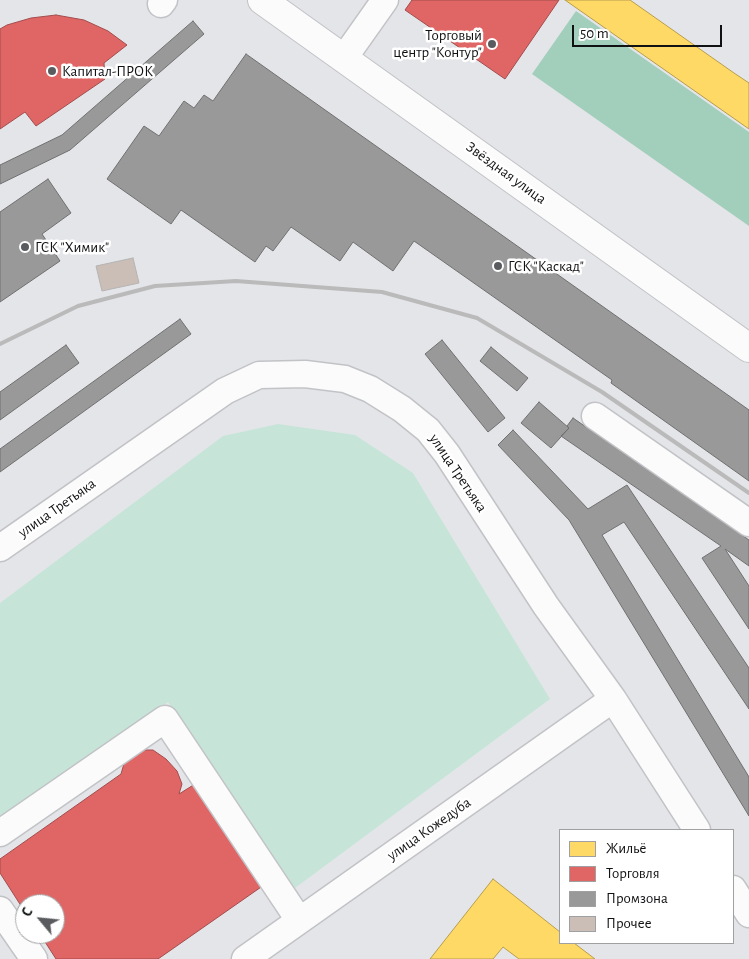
<!DOCTYPE html>
<html>
<head>
<meta charset="utf-8">
<style>
	body { margin:0 }
	#map { position:relative; width:749px; height:959px; overflow:hidden; background:#e4e5e8; font-family:"Alegreya Sans",sans-serif }
	canvas { display:block }
	.legend { position:absolute; left:559px; top:829px; width:175px; height:115px; box-sizing:border-box; background:#fff; border:1px solid #9fa0a1; margin:0; padding:6px 9px; list-style:none; font-size:15px; color:#101113 }
	.legend li { display:flex; align-items:center; gap:10px; height:25px }
	.legend b { width:25px; border:1px solid #9fa0a1 }
	.north { position:absolute; left:15px; top:894px; width:50px; height:50px; box-sizing:border-box; background:#fff; border:1px solid #9fa0a1; border-radius:50%; rotate:298deg; font-size:14px; font-weight:700; line-height:20px; text-align:center; color:#101113 }
	.north::after { content:''; display:block; margin:auto; width:18px; height:22px; background:#5a5b5e; clip-path:polygon(50% 0,100% 100%,50% 72%,0 100%) }
	.scale { position:absolute; left:572px; top:25px; width:150px; height:22px; box-sizing:border-box; border:2px solid #101113; border-top:0; padding-left:6px; font-size:15px; line-height:18px; white-space:nowrap; color:#101113; -webkit-text-stroke:4px #fff; paint-order:stroke }
</style>
</head>
<body>
<div id="map">
<canvas width="749" height="959"></canvas>
<ul class="legend">
<li><b style="height:14px;background:#ffd966"></b>Жильё</li>
<li><b style="height:14px;background:#e06666"></b>Торговля</li>
<li><b style="height:14px;background:#999"></b>Промзона</li>
<li><b style="height:14px;background:#cabeb6"></b>Прочее</li>
</ul>
<div class="north">С</div>
<div class="scale">50 m</div>
</div>
<script>
const ctx = document.querySelector('canvas').getContext('2d');
ctx.lineJoin = 'round';
function paint(path, color) {
  ctx.fillStyle = color;
  ctx.fill(path, 'evenodd');
}
function toPath(rows) {
  const path = new Path2D();
  for (const r of rows) {
    path.moveTo(r[0], r[1]);
    for (let i = 2; i < r.length; i += 2) path.lineTo(r[i], r[i + 1]);
  }
  return path;
}
function trace(path, color, width, dash) {
  ctx.strokeStyle = color;
  ctx.lineWidth = width;
  ctx.lineCap = dash ? 'butt' : 'round';
  ctx.setLineDash(dash || []);
  ctx.stroke(path);
}
function drawText(font, color, halo, rows, align = 'center') {
  ctx.font = font + ' "Alegreya Sans",sans-serif';
  ctx.lineWidth = 5;
  ctx.setLineDash([]);
  ctx.textBaseline = 'middle';
  ctx.strokeStyle = halo;
  ctx.fillStyle = color;
  for (const [text, x, y, turn = 0] of rows) {
    ctx.save();
    ctx.translate(x, y);
    ctx.rotate((+turn || 0) * Math.PI / 180);
    ctx.textAlign = isNaN(turn) ? turn : align;
    if (halo) ctx.strokeText(text, 0, 0);
    ctx.fillText(text, 0, 0);
    ctx.restore();
  }
}
paint(toPath([
	[278,424,355,435,413,473,550,699,295,888,168,702,0,817,0,603,223,436]
]), '#c6e5d8');
paint(toPath([
	[576,11,749,132,749,226,532,74]
]), '#a2cebc');
const homes = toPath([
	[565,0,630,0,734,73,749,83,749,129,565,0],
	[493,879,560,932,560,943,574,943,595,959,519,959,503,947,493,959,430,959,493,879]
]);
paint(homes, '#ffd966');
trace(homes, '#b79d4d', 1);
const shops = toPath([
	[412,0,559,0,505,79,405,10,412,0],
	[56,15,84,20,108,31,127,45,104,63,105,79,36,126,25,112,0,129,0,29,7,25,31,18,56,15],
	[138,750,153,750,166,759,177,771,182,784,179,794,195,784,264,885,158,959,56,959,40,934,55,934,55,904,25,904,25,912,0,873,0,859,121,774,125,760,138,750]
]);
paint(shops, '#e06666');
trace(shops, '#a24c4d', 1);
const industry = toPath([
	[193,21,204,34,70,150,0,184,0,165,62,135,193,21],
	[246,54,749,410,749,481,611,383,612,380,414,241,393,271,353,242,340,261,291,227,273,251,266,246,255,262,181,210,171,224,107,179,144,126,159,136,184,101,194,108,204,95,213,101,246,54],
	[48,179,71,213,42,234,60,261,0,302,0,212,48,179],
	[180,319,191,334,0,472,0,449,180,319],
	[442,340,505,418,488,432,425,354,442,340],
	[66,345,79,363,0,420,0,392,66,345],
	[491,347,528,378,517,391,480,361,491,347],
	[539,402,569,428,551,448,521,423,539,402],
	[573,418,749,540,749,566,725,549,749,586,749,629,702,558,721,546,561,436,569,428,567,426,573,418],
	[513,430,588,509,627,485,749,668,749,709,624,522,602,535,749,777,749,816,569,520,498,445,513,430]
]);
paint(industry, '#999');
trace(industry, '#707071', 1);
const building = toPath([
	[133,258,139,283,102,291,96,266,133,258]
]);
paint(building, '#cabeb6');
trace(building, '#b4b3b4', 1);
const minor = toPath([
	[161,4,164,0],
	[344,58,385,0],
	[595,416,749,523],
	[0,548,225,391,259,375,305,374,345,379,370,389,402,409,428,430,447,454,546,606,613,699,697,830],
	[0,833,165,719,299,920],
	[733,889,749,914],
	[0,910,34,959],
	[245,959,613,699]
]);
const major = toPath([
	[262,0,749,348]
]);
trace(minor, '#c2c3c6', 29);
trace(major, '#c2c3c6', 30);
trace(minor, '#fbfbfc', 26);
trace(major, '#fbfbfc', 28);
trace(toPath([
	[0,344,78,306,155,286,236,281,382,292,477,318,602,392,749,493]
]), '#bababb', 4);
for (const [x, y, r, color] of [
	[492,44,5,"#5a5b5e"],
	[52,71,5,"#5a5b5e"],
	[25,247,5,"#5a5b5e"],
	[498,266,5,"#5a5b5e"]
]) {
  const dot = new Path2D();
  dot.arc(x, y, r, 0, 2 * Math.PI);
  ctx.fillStyle = color;
  ctx.fill(dot);
  trace(dot, '#fff', 2);
}
drawText('15px', '#101113', '#fff', [
	["Торговый",482,35,"right"],
	["центр \"Контур\"",482,52,"right"],
	["Капитал-ПРОК",62,71],
	["ГСК \"Химик\"",35,247],
	["ГСК \"Каскад\"",508,266]
], 'left');
drawText('15px', '#101113', '#fff', [
	["Звёздная улица",506,173,36],
	["улица Третьяка",458,473,56],
	["улица Третьяка",57,508,-35],
	["улица Кожедуба",429,829,-35]
]);
</script>
</body>
</html>
